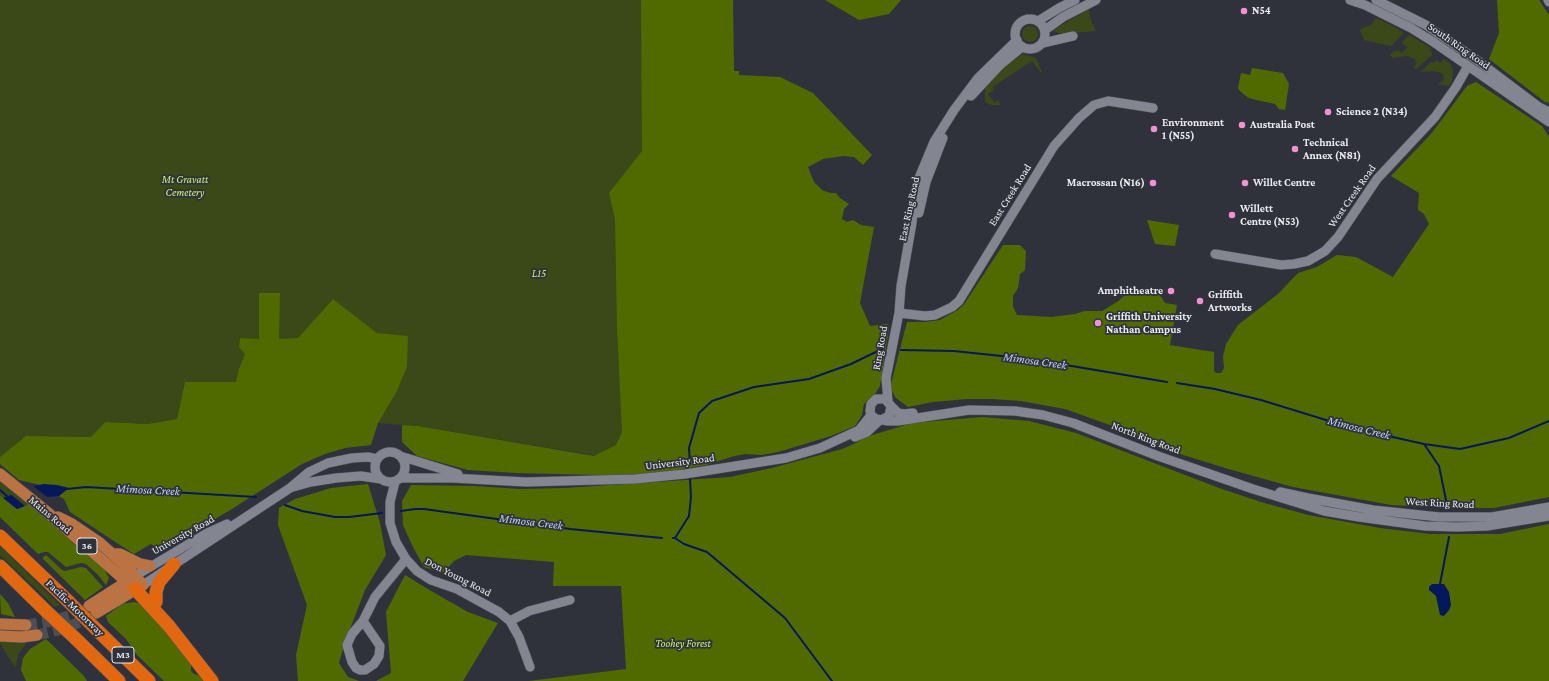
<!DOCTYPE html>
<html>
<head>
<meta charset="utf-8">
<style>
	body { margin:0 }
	canvas { display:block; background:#30323b }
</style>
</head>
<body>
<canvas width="1549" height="681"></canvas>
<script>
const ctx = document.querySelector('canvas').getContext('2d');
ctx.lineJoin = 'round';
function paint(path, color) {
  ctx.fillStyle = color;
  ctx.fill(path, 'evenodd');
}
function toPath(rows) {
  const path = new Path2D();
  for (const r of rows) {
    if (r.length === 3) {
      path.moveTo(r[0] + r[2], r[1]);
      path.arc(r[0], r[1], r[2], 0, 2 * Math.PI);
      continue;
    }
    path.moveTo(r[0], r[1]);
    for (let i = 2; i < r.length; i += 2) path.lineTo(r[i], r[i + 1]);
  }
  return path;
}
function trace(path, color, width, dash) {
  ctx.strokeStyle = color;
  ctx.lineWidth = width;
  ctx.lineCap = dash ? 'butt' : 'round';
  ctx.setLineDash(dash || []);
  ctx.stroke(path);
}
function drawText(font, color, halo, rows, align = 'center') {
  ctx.font = font + ' "Crimson Pro",serif';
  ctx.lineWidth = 3.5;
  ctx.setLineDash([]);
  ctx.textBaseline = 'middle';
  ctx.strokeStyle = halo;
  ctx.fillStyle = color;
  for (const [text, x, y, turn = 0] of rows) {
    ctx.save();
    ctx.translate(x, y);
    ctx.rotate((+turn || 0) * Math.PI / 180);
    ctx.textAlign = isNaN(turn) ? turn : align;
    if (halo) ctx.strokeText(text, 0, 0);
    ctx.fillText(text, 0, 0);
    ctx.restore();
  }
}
paint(toPath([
	[0,0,647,0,634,462,418,426,378,423,396,393,377,333,333,299,298,338,236,382,185,382,177,419,148,424,105,422,91,437,26,436,0,457],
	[1089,9,1091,21,1096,31,1062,34,1053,31,1055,29,1063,24],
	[1376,18,1391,25,1404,33,1391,46,1364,40,1360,30,1365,27,1371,25],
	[1030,34,8],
	[1409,35,1431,48,1429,51,1432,52,1432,55,1416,69,1414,67,1416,64,1415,59,1408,56,1392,58,1390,54,1397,50,1402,53,1408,47,1402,44,1403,41],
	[1023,54,1036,58,1042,72,1041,73,1032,61,992,87,994,90,988,94,995,103,998,100,1001,105,992,105,985,102,985,88,988,81,1008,64],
	[1444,59,1450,64,1453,70,1452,81,1449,86,1438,84,1444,80,1443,74,1435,71,1420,72,1431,62,1433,63,1437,60,1440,63],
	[0,481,29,504,25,506,11,495,3,498,0,495],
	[0,546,58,603,60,605,54,607,46,598,0,555],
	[0,640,27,642,19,653,15,668,0,643]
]), '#3a4917');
paint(toPath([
	[641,0,733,0,734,71,739,71,739,75,780,77,813,93,872,155,863,165,854,157,843,156,823,159,808,167,814,182,822,190,830,193,836,193,840,198,849,204,844,209,842,219,847,222,853,220,861,225,874,227,860,303,870,326,888,324,889,328,880,386,875,394,864,404,862,415,855,426,831,436,778,452,761,455,746,454,734,456,706,465,640,476,516,473,468,470,417,456,402,442,402,425,418,426,594,456,616,445,622,432,617,328,615,219,609,193,642,151],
	[825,0,901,0,889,14,859,20],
	[1497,0,1539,0,1549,15,1549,103,1545,102,1489,59,1499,33],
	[1252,68,1283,73,1289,84,1285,110,1279,109,1275,104,1252,99,1247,97,1240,91,1238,88,1241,73,1250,75],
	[1476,82,1542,126,1549,137,1549,497,1494,508,1453,508,1391,505,1293,487,1225,468,1177,453,1124,430,1065,409,1021,401,993,399,967,399,933,402,908,407,896,398,890,388,907,322,925,322,940,320,958,310,965,303,1003,245,1020,245,1026,251,1025,270,1020,274,1018,288,1013,296,1013,307,1017,315,1051,317,1075,314,1085,311,1102,311,1117,302,1131,290,1159,294,1165,303,1177,305,1170,345,1214,352,1214,371,1216,373,1221,373,1224,368,1223,357,1226,344,1238,325,1278,294,1298,273,1317,267,1337,255,1356,257,1393,277,1429,224,1424,214,1418,210,1419,193,1391,176,1431,134,1467,86],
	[1147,220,1179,225,1175,246,1155,244],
	[259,293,280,293,279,339,298,338,333,299,377,333,408,336,407,367,396,393,378,423,371,445,345,448,325,454,302,464,232,509,160,551,151,544,134,554,120,545,70,512,64,499,40,485,19,480,0,464,0,457,26,436,91,437,105,422,148,424,177,419,185,382,236,382,239,369,245,354,239,347,240,338,259,339],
	[982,417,1029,421,1076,433,1219,488,1261,502,1308,515,1380,528,1430,534,1500,534,1549,524,1549,681,529,681,626,669,621,586,553,586,554,562,466,555,454,561,443,573,424,567,413,547,403,525,402,501,411,485,474,486,520,489,565,488,730,477,772,468,842,449,854,444,866,437,912,423],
	[368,484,380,523,386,555,365,590,345,642,339,663,348,677,359,681,298,681,296,655,307,605,278,525,279,508,295,499,331,488],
	[0,495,17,509,29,504,69,536,73,543,103,567,109,578,106,585,98,575,86,564,81,563,66,567,48,552,44,552,38,554,0,517],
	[46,555,62,570,65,571,81,567,86,568,103,587,85,600,43,559,43,557],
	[405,575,431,591,468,612,498,623,463,681,376,681,391,673,386,612],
	[0,594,8,603,15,617,1,614],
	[134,602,142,604,191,658,191,671,194,674,201,676,207,681,164,681,137,655,126,639,108,622,106,616,122,604],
	[46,639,84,676,87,681,26,681,21,670,23,658,30,649]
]), '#516a00');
paint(toPath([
	[44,484,57,485,69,488,59,496,47,497,33,486],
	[11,495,14,497,25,506,17,509,3,498],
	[1432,584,1444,584,1449,592,1451,605,1449,610,1444,616,1440,615,1436,596,1429,590,1429,587]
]), '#04185b');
trace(toPath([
	[901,350,954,351,1030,359,1167,382],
	[1177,383,1215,389,1261,400,1352,428,1424,444,1460,449,1509,438,1549,421],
	[1424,444,1439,466,1447,505],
	[690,464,689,448,699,413,712,401,754,387,809,379,851,364,882,349],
	[67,489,86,487,256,497],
	[0,490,8,497],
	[285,505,302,511,335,517,349,517,382,513],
	[401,511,415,509,424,509,570,529,662,538],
	[673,538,675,538,689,516,691,497,690,479],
	[675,538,684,544,707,552,785,618,832,681],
	[1440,584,1449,537]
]), '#04185b', 2);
trace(toPath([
	[26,625,54,621,72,615,85,608],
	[37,635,67,628,93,615]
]), '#4c4e56', 11, [11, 5.5]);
const minor = toPath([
	[1350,0,1365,5,1411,28,1432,41,1549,122],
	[1376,0,1426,25,1474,58,1539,107,1549,112],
	[1548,0,1549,2],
	[1030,34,15],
	[1038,21,1059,8,1075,0],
	[1045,30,1063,17,1096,0],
	[1043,43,1073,36],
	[971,96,1000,65,1022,47],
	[919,213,926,182,943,138],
	[1215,254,1281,265,1294,264,1308,261,1325,251,1338,237,1377,179,1435,117,1456,87,1468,66],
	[899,313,925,316,935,315,952,307,959,301,1054,146,1079,118,1094,105,1108,101,1153,108],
	[888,401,886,378,899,313,901,286,912,223,915,191,919,178,934,142,954,110,978,78,1017,40],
	[891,406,898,413,904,414,913,413],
	[883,419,889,416,891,406,885,399,876,399,871,404,870,411,871,415,876,419,888,421,898,421,969,410,1015,411,1043,415,1073,423,1158,456,1253,489,1324,511,1359,517,1425,526,1457,527,1487,526,1549,516],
	[855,437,867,432,880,420],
	[390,467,15],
	[400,456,458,474],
	[401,478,452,478,526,482,635,479,685,474,786,458,820,448,859,430,871,415],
	[395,482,390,502,390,523,396,542,406,559,417,571,431,580,457,589,499,612,510,621,519,637,530,667],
	[293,487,311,482,336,478,361,476,381,479],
	[1280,492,1308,498,1373,510,1439,517,1492,517,1549,507],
	[135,576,207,533,227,524],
	[143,585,290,488,309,472,328,463,352,458,368,457,377,459],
	[363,621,352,634,347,645,352,662,356,668,360,670,365,670,374,664,379,656,380,646,363,621,375,597,406,559],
	[510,621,529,611,570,600]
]);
const major = toPath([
	[0,474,47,512,135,589],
	[58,517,72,524,100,543,130,570,143,585,96,613],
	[115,554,120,554,140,564,150,566],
	[89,606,133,578],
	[0,624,26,625],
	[0,636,22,637,37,635]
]);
const highway = toPath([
	[0,536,68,601],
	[0,566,47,612],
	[135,589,169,626,212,681],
	[156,602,156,592,159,582,174,564],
	[96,629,149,681],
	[75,638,119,681]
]);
trace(minor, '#4f5058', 10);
trace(major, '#4f5058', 12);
trace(highway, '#4f5058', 14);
trace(minor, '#838590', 9);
trace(major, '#bb7344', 11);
trace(highway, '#e16711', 13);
const highwayBridge = toPath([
	[68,601,96,629],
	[47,612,75,638]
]);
trace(highwayBridge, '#4f5058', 14, []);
trace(highwayBridge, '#e16711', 13);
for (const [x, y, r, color] of [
	[1244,11,4,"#f591d3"],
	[1328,112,4,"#f591d3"],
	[1242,125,4,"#f591d3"],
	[1154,129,4,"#f591d3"],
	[1295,149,4,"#f591d3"],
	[1153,183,4,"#f591d3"],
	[1245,183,4,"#f591d3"],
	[1232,215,4,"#f591d3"],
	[1171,291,4,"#f591d3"],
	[1200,301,4,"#f591d3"],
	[1098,323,4,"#f591d3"]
]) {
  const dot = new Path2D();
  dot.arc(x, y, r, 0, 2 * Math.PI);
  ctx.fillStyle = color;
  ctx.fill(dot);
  trace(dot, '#30323b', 1.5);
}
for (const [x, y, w] of [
	[87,546,20],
	[123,655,22]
]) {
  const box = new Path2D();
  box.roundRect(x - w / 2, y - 8, w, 16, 3);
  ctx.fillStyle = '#30323b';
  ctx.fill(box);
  trace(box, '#eaebf1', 1);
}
drawText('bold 10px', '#eaebf1', null, [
	["36",87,546],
	["M3",123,655]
]);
drawText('bold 11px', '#eaebf1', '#30323b', [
	["N54",1252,11],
	["Science 2 (N34)",1336,112],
	["Environment",1162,123],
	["1 (N55)",1162,136],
	["Australia Post",1250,125],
	["Technical",1303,143],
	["Annex (N81)",1303,156],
	["Macrossan (N16)",1145,183,"right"],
	["Willet Centre",1253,183],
	["Willett",1240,209],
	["Centre (N53)",1240,222],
	["Amphitheatre",1163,291,"right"],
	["Griffith",1208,295],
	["Artworks",1208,308],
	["Griffith University",1106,317],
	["Nathan Campus",1106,330]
], 'left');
drawText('11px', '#eaebf1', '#30323b', [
	["South Ring Road",1459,46,35],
	["East Creek Road",1010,195,-58],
	["West Creek Road",1352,196,-55],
	["East Ring Road",909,209,-78],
	["Ring Road",880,348,-80],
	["North Ring Road",1146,438,21],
	["University Road",680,462,-7],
	["West Ring Road",1440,503,3],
	["Mains Road",50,515,40],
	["University Road",183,535,-29],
	["Don Young Road",458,577,27],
	["Pacific Motorway",75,608,44]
]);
drawText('italic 11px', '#caf07a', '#30323b', [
	["Mt Gravatt",185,180],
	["Cemetery",185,193],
	["L15",539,274],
	["Toohey Forest",683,644]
]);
drawText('italic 12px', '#bdd2fa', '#30323b', [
	["Mimosa Creek",1035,361,8],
	["Mimosa Creek",1359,428,14],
	["Mimosa Creek",148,490,3],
	["Mimosa Creek",531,522,7]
]);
</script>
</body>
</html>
